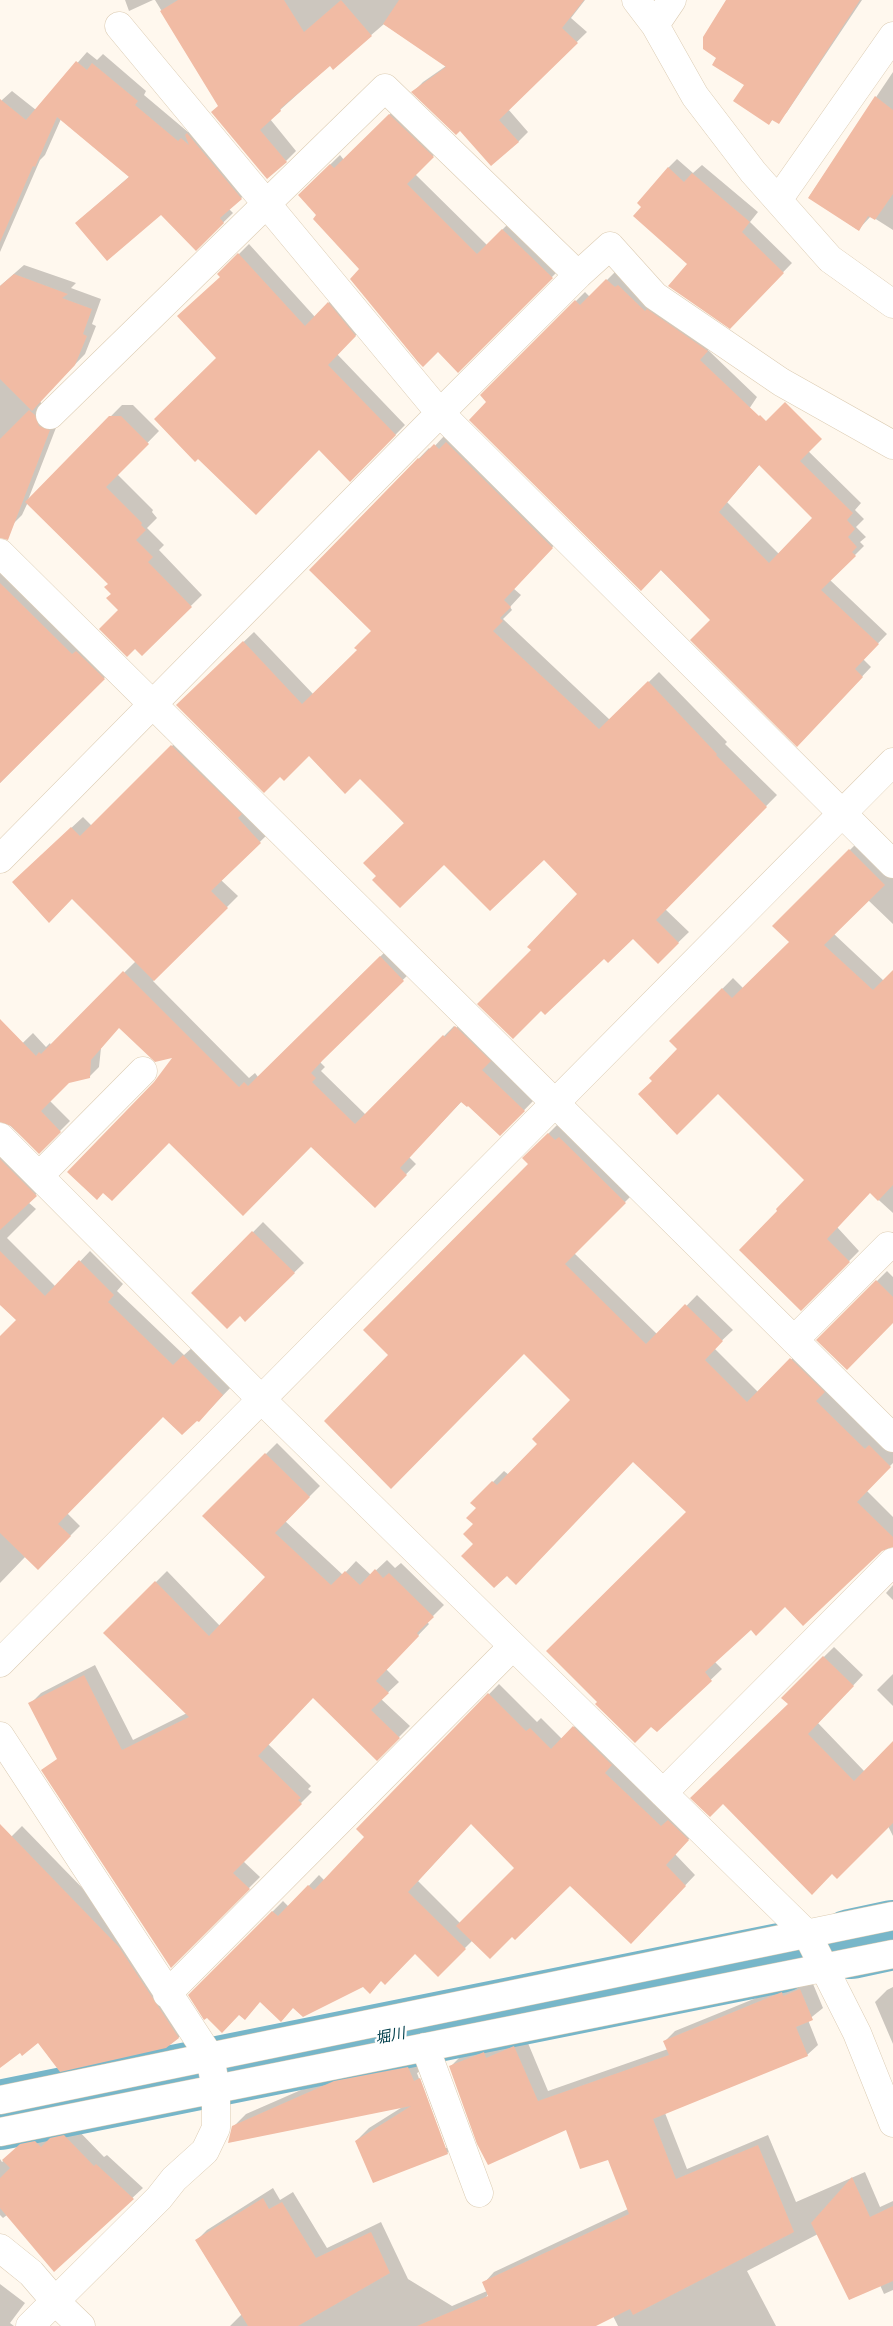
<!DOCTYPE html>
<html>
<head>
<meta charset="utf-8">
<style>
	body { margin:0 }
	canvas { display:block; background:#fff8ee }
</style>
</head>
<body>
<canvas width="893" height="2326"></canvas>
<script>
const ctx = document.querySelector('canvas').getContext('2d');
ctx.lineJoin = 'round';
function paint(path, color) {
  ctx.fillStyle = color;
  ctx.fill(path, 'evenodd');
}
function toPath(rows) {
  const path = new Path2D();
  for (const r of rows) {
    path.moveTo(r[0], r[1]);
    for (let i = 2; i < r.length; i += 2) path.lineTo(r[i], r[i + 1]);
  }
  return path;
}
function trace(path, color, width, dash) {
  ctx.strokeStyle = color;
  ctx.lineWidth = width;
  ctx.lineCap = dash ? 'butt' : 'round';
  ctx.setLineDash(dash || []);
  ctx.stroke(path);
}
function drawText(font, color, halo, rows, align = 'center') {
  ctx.font = font + ' "Public Sans","Noto Sans JP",sans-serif';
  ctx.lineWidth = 4.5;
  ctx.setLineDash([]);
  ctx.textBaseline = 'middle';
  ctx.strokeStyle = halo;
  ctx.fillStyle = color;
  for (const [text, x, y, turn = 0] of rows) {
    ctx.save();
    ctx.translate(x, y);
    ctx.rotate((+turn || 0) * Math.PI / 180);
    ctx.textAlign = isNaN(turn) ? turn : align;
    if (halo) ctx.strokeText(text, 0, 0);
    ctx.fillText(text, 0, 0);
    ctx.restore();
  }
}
paint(toPath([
	[125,0,153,0,129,11],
	[155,0,585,0,571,18,587,32,508,109,528,132,518,142,460,129,413,92,423,82,446,66,384,24,333,68,330,65,270,119,296,151,286,161,219,105],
	[727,0,862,0,787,112,778,122,773,119,769,124,746,84,718,58],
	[87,52,97,60,103,54,146,91,144,95,188,132,192,129,251,189,229,209,233,213,196,249,161,213,76,223,130,176,61,119,45,155,40,160,0,252,0,106,2,100,12,91,36,110],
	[893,72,893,230,871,216,858,230,809,197],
	[399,105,442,147,415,174,487,245,512,220,561,268,458,371,361,269,318,215,299,195,340,155,344,160],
	[677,159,693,173,702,165,758,212,750,222,792,263,730,327,689,264,668,168],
	[249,244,315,317,338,293,365,326,337,354,405,425,350,481,319,449,217,358,222,276,219,274],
	[24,265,76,283,71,288,101,299,92,324,96,326,85,354,40,401,49,417,59,420,28,500,122,405,133,405,159,431,117,474,153,510,152,512,157,518,147,528,164,545,159,550,202,595,142,654,109,584,28,502,22,515,0,537,0,286],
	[616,271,716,342,708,350,757,397,743,418,779,442,727,502,779,554,814,518,770,474,796,439,861,503,855,510,864,519,856,527,866,537,860,542,864,546,830,580,887,634,863,659,871,667,806,736,712,620,482,395,585,292,590,297],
	[445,435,563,536,513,588,521,595,510,607,512,610,503,619,610,720,659,672,727,742,725,744,777,795,665,909,689,932,658,962,633,937,604,957,532,950,579,894,544,858,443,864,360,777,188,695,254,632,314,695,359,650,373,631,311,570,429,448,431,450],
	[0,561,114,668,0,783],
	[183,735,271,831,221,880,238,896,153,981,249,1078,255,1073,258,1077,390,947,413,970,331,1050,320,1062,325,1067,321,1071,366,1115,454,1026,456,1028,466,1017,500,1051,491,1059,534,1100,500,1135,468,1104,462,1101,409,1157,416,1164,375,1206,311,1146,155,1083,176,1056,119,1027,101,1048,99,1067,89,1077,68,1082,50,1101,70,1121,39,1152,5,1121,0,1121,0,1065,33,1033,46,1047,50,1043,51,1045,136,961,72,898,25,871,83,817,92,826],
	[860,840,893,863,893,924,868,900,834,934,884,981,893,972,893,1213,870,1192,837,1227,859,1251,801,1310,779,1211,805,1180,718,1093,653,1081,679,1049,671,1041,733,978,743,988,791,942,773,926],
	[559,1123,635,1192,574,1253,658,1335,697,1295,733,1330,714,1348,758,1392,802,1349,893,1437,893,1463,866,1490,893,1517,893,1546,889,1546,785,1605,751,1628,715,1662,722,1669,657,1731,687,1512,634,1460,475,1544,477,1508,472,1503,504,1471,509,1475,539,1444,572,1400,524,1352,389,1355,530,1163,524,1158],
	[0,1139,46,1185,28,1202,36,1209,7,1238,56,1287,90,1251,123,1284,117,1291,184,1355,194,1346,233,1385,209,1410,163,1415,67,1513,80,1526,38,1568,26,1556,0,1583,0,1338,18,1320,0,1304],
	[263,1222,304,1263,245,1320,240,1315,193,1293],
	[887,1271,893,1277,893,1322,818,1340],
	[277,1443,320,1486,285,1521,343,1575,356,1561,371,1575,387,1560,395,1568,401,1563,444,1605,427,1622,429,1624,386,1669,399,1682,381,1699,410,1726,377,1759,313,1697,268,1744,311,1786,308,1789,312,1792,243,1861,260,1877,171,1966,30,1704,41,1693,95,1665,133,1740,187,1713,105,1633,167,1571,220,1626,266,1577,204,1516],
	[893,1585,893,1600,886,1593],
	[834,1647,863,1675,818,1723,865,1772,893,1743,893,1836,888,1826,837,1877,789,1704,782,1698],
	[893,1674,893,1706,877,1690],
	[499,1684,537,1722,541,1718,562,1739,584,1717,698,1829,675,1854,695,1875,641,1932,570,1884,512,1935,473,1940,438,1975,415,1953,363,1986,294,2007,261,2001,240,2013,190,1995,283,1901,289,1907,319,1875,324,1880,366,1837,357,1829],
	[471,1823,516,1868,460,1923,418,1881],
	[22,1826,129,1936,189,2027,178,2038,39,2042,0,2062,0,1836,6,1842],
	[811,1979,823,2008,808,2020,818,2045,807,2055,665,2113,687,2169,768,2135,796,2202,865,2172,880,2207,893,2201,893,2290,884,2294,880,2285,818,2234,747,2271,776,2326,618,2326,613,2316,594,2326,504,2326,488,2294,471,2326,230,2326,242,2314,197,2240,207,2230,273,2188,280,2200,293,2192,327,2248,381,2222,408,2279,452,2306,487,2291,484,2283,494,2272,628,2209,608,2158,567,2128,450,2067,461,2056,494,2042,497,2048,525,2036,548,2091,668,2049,665,2041,675,2031,793,1983],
	[893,1987,893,2044,875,2002,887,1990],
	[421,2054,460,2140,447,2153,356,2141,369,2128,404,2106,233,2127,246,2114,349,2069],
	[419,2072,447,2148,444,2148,417,2073],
	[74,2126,104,2157,107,2155,143,2188,55,2270,7,2215,3,2218,0,2215,0,2159,2,2162,31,2135,45,2132,51,2138,61,2129],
	[0,2284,25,2303,10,2323,14,2326,0,2326]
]), '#0003');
trace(toPath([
	[851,1944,893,1935],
	[0,2115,780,1958]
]), '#77b6c9', 70);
paint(toPath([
	[178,0,284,0,304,32,341,0,372,36,333,70,330,66,280,109,281,111,260,130,287,162,267,179,211,112,218,106,160,11],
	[399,0,584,0,562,28,578,43,499,120,519,142,491,166,460,131,456,135,411,92,446,67,383,24],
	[726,0,860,0,779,124,772,120,769,125,733,101,744,85,712,65,716,58,703,49,703,37],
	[76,61,87,70,92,63,138,101,135,105,178,141,181,138,189,145,185,135,187,133,242,199,220,218,224,223,196,251,161,215,107,261,75,223,129,177,57,117,35,167,33,166,0,242,0,99,26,120],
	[875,96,893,110,893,194,875,220,868,216,859,231,808,198],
	[389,114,434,157,407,184,477,254,502,229,553,278,458,373,438,352,423,367,418,362,350,279,359,269,313,219,316,215,298,195,330,164,334,168],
	[668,167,684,182,692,173,750,222,742,232,784,273,730,329,668,286,687,264,633,216,641,207,637,203],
	[238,253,305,326,328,302,356,336,328,365,396,435,350,482,319,450,256,515,198,459,195,462,154,419,216,358,177,316,220,277,217,274],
	[14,274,68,294,62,298,92,309,83,334,87,336,75,365,32,411,0,379,0,286],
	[606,279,615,287,618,285,645,311,647,309,708,351,700,360,759,416,760,415,766,421,785,402,822,439,800,461,853,513,847,520,855,529,848,537,857,547,852,552,856,556,821,590,879,644,855,669,863,677,797,747,690,640,710,620,661,570,641,591,469,420,486,402,480,395,575,300,580,305],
	[759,465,812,518,769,563,719,512],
	[29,410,35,415,39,426,50,430,8,540,0,538,0,439],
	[109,416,121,416,149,444,106,487,142,523,141,525,146,530,136,540,153,557,148,562,192,607,142,656,135,649,127,657,99,629,118,610,106,598,111,594,104,587,108,584,25,502],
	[446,442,553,548,504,600,511,607,500,618,503,621,493,631,599,729,648,681,717,754,716,755,767,807,656,920,679,943,658,964,633,939,608,963,604,959,545,1015,541,1011,513,1039,477,1004,531,950,527,947,577,894,544,860,490,911,444,865,400,908,372,880,376,876,363,863,404,823,360,779,345,794,309,756,284,781,280,777,264,793,176,705,243,641,302,704,357,650,354,648,371,631,309,570,418,458,419,459,434,444,439,449],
	[0,583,72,654,76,651,105,679,0,783],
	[171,745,242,814,238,818,261,843,211,891,228,908,154,981,72,899,49,923,12,882,71,827,80,836],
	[849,849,885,885,824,945,873,990,893,970,893,1185,878,1201,870,1193,827,1239,850,1262,801,1311,739,1250,777,1211,776,1209,804,1180,718,1094,677,1135,638,1094,652,1081,649,1078,677,1049,669,1041,722,988,732,998,789,942,772,926],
	[380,956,404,981,323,1060,311,1073,316,1078,312,1082,355,1124,443,1035,445,1037,455,1026,491,1061,482,1070,525,1111,500,1136,468,1106,467,1107,461,1102,400,1168,407,1175,375,1208,311,1147,243,1216,169,1143,112,1201,103,1193,97,1200,67,1172,154,1082,172,1058,155,1062,119,1028,91,1060,90,1078,69,1083,41,1111,61,1132,39,1154,11,1126,0,1122,0,1019,36,1056,39,1052,41,1054,123,971,239,1087,244,1082,248,1086],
	[548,1133,555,1140,559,1137,626,1203,565,1264,646,1344,685,1304,723,1341,705,1360,747,1402,790,1358,825,1392,816,1401,865,1449,869,1445,891,1467,857,1502,893,1537,893,1547,882,1551,803,1626,785,1607,756,1636,751,1630,705,1672,712,1681,657,1732,651,1727,635,1743,595,1704,597,1702,546,1651,686,1512,633,1462,516,1585,507,1576,494,1588,461,1556,473,1544,463,1534,473,1524,466,1518,476,1508,470,1503,492,1481,497,1485,537,1444,532,1439,570,1400,524,1354,391,1489,324,1421,388,1355,363,1330,528,1164,522,1158],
	[0,1159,37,1196,0,1230],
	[252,1231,295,1273,245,1322,240,1316,227,1329,191,1293],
	[0,1251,45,1296,79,1260,114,1295,108,1302,173,1365,183,1355,223,1395,199,1422,197,1421,182,1435,163,1417,58,1524,71,1536,38,1570,0,1533,0,1336,16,1320,0,1305],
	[876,1280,893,1297,893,1323,847,1370,816,1340],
	[265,1453,310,1497,275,1533,331,1585,345,1571,360,1585,375,1569,383,1578,389,1573,434,1617,417,1633,419,1636,376,1681,389,1693,371,1710,400,1738,377,1761,313,1698,258,1756,301,1798,298,1800,302,1804,233,1873,250,1889,171,1968,41,1770,57,1759,28,1703,84,1675,122,1750,189,1717,103,1633,155,1581,209,1636,265,1577,202,1516],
	[823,1656,854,1686,808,1734,854,1781,893,1741,893,1823,837,1879,832,1874,812,1895,723,1804,710,1817,690,1798,788,1704,781,1698],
	[488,1693,526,1731,530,1728,551,1749,573,1726,612,1765,605,1773,661,1826,668,1820,689,1840,666,1865,686,1886,631,1944,570,1886,515,1940,512,1937,490,1959,456,1926,514,1868,471,1824,408,1892,466,1949,438,1977,415,1954,385,1985,381,1981,370,1994,363,1987,303,2017,293,2008,281,2022,260,2002,245,2020,239,2015,222,2033,207,2018,204,2020,188,1995,272,1911,278,1916,308,1885,314,1890,364,1837,356,1829],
	[0,1824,119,1947,179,2038,166,2048,60,2072,38,2043,22,2056,20,2053,0,2068],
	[800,1989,813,2020,796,2027,808,2056,653,2119,676,2179,758,2145,794,2232,633,2315,630,2309,596,2326,417,2326,488,2296,482,2282,629,2214,608,2160,580,2169,566,2130,488,2165,477,2144,449,2066,484,2052,486,2058,514,2046,538,2101,669,2055,663,2041,782,1992,783,1996],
	[408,2067,414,2081,420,2078,448,2154,373,2183,355,2141,411,2106,228,2143,232,2126,334,2081],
	[64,2135,94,2166,96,2164,134,2199,54,2272,0,2208,0,2178,10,2168,2,2160,20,2144,35,2141,41,2147,50,2138],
	[852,2177,870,2217,893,2206,893,2281,849,2300,811,2223],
	[263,2198,269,2209,282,2202,316,2258,371,2232,390,2273,298,2326,248,2326,195,2240]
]), '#f1bba4');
const street = toPath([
	[636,0,655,25,695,96,753,172,830,259,893,304],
	[655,25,672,0],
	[119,26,440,413,893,864],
	[778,200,893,36],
	[50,415,385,88,578,275],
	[0,553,893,1438],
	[0,859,440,413,578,275,610,246,655,296,781,382,893,445],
	[0,1137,262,1400,807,1934,857,2033,893,2123],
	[39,1176,143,1071],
	[794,1340,888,1246],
	[0,1663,893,762],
	[0,1736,210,2057,216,2089,216,2128,205,2151,174,2179,159,2198,30,2326],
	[663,1793,893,1562],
	[167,1994,512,1647],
	[425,2047,479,2193],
	[0,2100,893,1916],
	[0,2132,893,1954],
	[0,2248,31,2273,55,2301,81,2326]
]);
trace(street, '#dcccb3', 29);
trace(street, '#fff', 28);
drawText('italic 15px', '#03404d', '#fff', [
	["堀川",390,2036,-11]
]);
</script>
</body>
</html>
